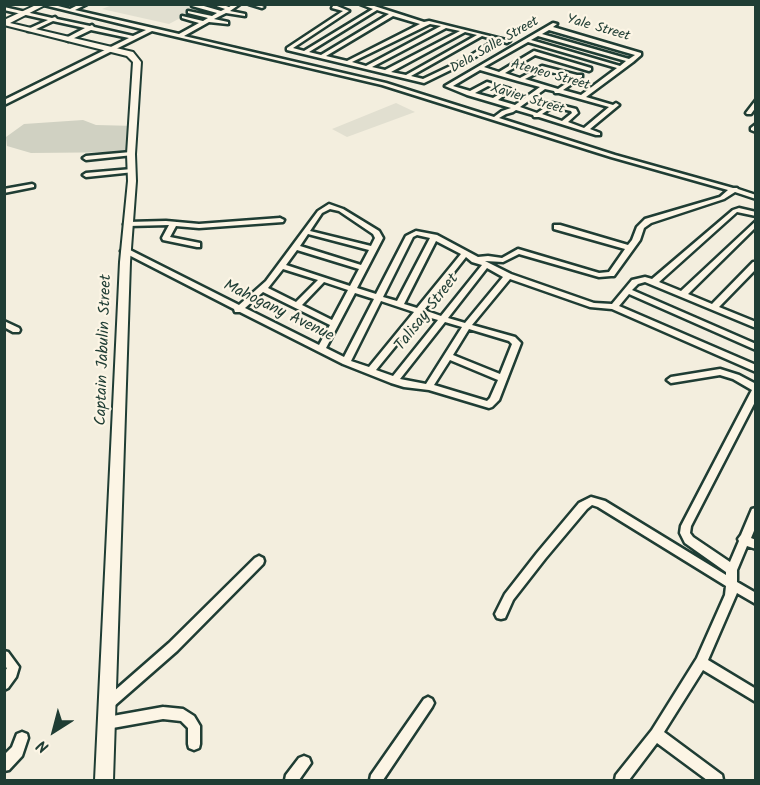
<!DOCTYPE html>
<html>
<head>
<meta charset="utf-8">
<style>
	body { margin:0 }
	#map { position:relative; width:760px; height:785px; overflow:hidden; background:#f3eede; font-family:Kalam,sans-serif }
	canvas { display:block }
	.frame { position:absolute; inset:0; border:6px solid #1f3d34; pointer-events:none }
	.north { position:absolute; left:24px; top:701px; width:60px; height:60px; -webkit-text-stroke:4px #fcf5e5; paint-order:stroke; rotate:216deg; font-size:16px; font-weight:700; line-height:24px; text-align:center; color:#1f3d34 }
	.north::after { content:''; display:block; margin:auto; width:21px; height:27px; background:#1f3d34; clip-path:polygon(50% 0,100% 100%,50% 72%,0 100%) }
</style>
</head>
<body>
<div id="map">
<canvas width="760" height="785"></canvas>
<div class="frame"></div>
<div class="north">N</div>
</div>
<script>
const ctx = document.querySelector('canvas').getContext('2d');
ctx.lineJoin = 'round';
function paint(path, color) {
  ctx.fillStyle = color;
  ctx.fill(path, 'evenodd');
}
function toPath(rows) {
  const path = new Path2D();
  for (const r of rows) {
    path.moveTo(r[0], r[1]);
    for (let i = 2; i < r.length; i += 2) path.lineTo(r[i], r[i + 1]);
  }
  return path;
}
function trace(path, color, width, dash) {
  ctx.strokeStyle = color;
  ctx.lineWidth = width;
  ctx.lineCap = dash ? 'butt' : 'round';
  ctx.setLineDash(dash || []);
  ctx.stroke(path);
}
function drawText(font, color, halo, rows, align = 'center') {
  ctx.font = font + ' Kalam,sans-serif';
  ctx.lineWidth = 4.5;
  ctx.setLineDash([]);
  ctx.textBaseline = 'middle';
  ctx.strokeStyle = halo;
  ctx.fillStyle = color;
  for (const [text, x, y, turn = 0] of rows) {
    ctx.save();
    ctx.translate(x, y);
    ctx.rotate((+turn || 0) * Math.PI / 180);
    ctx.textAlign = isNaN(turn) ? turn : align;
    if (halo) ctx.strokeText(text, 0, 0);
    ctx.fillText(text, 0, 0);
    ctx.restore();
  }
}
paint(toPath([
	[112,5,205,5,169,24,102,9],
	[396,103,415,112,347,137,332,129]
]), '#e1dfd0');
paint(toPath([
	[83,120,96,125,136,126,134,152,31,153,7,146,6,137,24,124]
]), '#d0d1c2');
const street = toPath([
	[40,4,50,4,70,9,80,4,87,4,75,10,179,34,199,23,182,18,182,16,203,21,208,18,188,13,188,11,212,16,217,13,192,6,192,4,197,4,221,11,225,9,211,4,220,4,229,7,234,4,240,4,230,11,245,14,245,16,226,13,214,19,228,22,228,24,209,22,184,36,386,83,494,117,502,111,511,108,467,95,445,86,553,23,557,24,553,27,641,53,641,55,633,62,586,97,613,105,616,103,619,105,590,129,600,133,600,135,596,135,539,117,534,117,533,115,516,110,513,112,506,114,499,118,615,155,733,188,737,188,738,189,756,195,756,199,735,192,724,199,651,223,644,228,640,240,614,276,611,276,599,277,519,254,503,262,485,261,511,274,594,303,612,304,632,280,645,277,652,279,733,210,739,208,756,212,756,216,737,212,659,282,681,291,756,221,756,227,688,294,712,304,753,262,756,262,756,269,719,307,756,322,756,328,645,282,638,284,632,290,756,344,756,350,629,294,619,306,756,365,756,372,612,309,590,307,510,279,472,325,515,337,521,343,499,400,492,407,489,408,429,390,404,387,391,383,343,364,240,312,235,312,234,309,121,251,125,249,128,249,239,305,266,281,318,211,329,204,343,209,379,231,383,238,357,288,376,294,406,236,416,231,437,235,478,257,488,256,502,258,518,249,599,273,609,272,625,249,554,229,554,225,560,225,628,245,632,240,637,227,645,219,720,197,728,190,611,157,382,85,152,31,4,105,4,100,129,38,91,30,68,41,65,39,66,38,85,28,53,21,32,31,28,31,28,29,48,20,4,10,4,7,52,18,55,17,57,19,90,26,92,25,94,27,133,36,146,30,40,4],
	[549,30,635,55,629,59,542,34,549,30],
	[538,36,626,61,620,66,531,40,538,36],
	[528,42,617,68,581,95,563,90,582,77,582,75,577,75,542,66,520,78,505,73,535,55,589,71,591,70,591,68,534,51,499,72,484,67,528,42],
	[480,70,518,81,540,87,515,105,498,100,510,91,510,89,487,82,470,91,453,86,480,70],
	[543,70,574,78,558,89,525,79,543,70],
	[488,86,504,91,493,98,475,93,488,86],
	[545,89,554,91,555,93,559,93,609,107,584,128,568,122,578,113,576,109,552,103,537,113,520,107,545,89],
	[553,107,571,111,572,113,562,121,542,114,553,107],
	[330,209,339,211,373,234,375,238,371,246,310,231,322,213,330,209],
	[308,234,369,250,361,265,300,246,308,234],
	[417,235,430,238,397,301,383,297,413,237,417,235],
	[436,241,461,254,417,308,404,304,436,241],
	[297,250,359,269,350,286,286,265,297,250],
	[466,257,472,262,482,265,441,316,424,310,466,257],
	[487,268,503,277,465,323,448,318,487,268],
	[283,269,318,280,296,302,268,288,283,269],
	[324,282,348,290,332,320,302,305,324,282],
	[263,292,330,325,319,345,245,308,263,292],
	[355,293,374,299,344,357,326,348,355,293],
	[381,301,414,312,369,367,351,361,381,301],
	[421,315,438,320,393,376,376,370,421,315],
	[445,322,462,327,426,384,400,379,445,322],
	[469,329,509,341,512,344,500,374,453,355,469,329],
	[450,360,498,380,490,398,487,401,434,385,450,360],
	[249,4,258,4,264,7,262,8,249,4],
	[334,4,339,4,337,6,349,11,293,48,304,51,373,9,360,4,368,4,424,22,429,21,510,41,507,43,500,41,469,61,424,83,287,50,287,48,343,11,332,8,334,4],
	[377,10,389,14,321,55,309,52,377,10],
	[393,16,420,24,347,61,326,56,393,16],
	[430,24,441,26,366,66,352,62,430,24],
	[446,28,460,31,385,70,372,67,446,28],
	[465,32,477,35,406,75,391,72,465,32],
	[482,36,495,40,465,59,423,79,411,76,482,36],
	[756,100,756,107,751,114,747,114,746,113,756,100],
	[756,124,756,132,751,130,751,128,756,124],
	[131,152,133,153,133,155,86,160,83,158,86,156,131,152],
	[132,169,134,170,134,172,86,177,83,175,86,173,132,169],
	[32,184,34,185,34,187,4,193,4,189,32,184],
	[280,218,284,220,283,222,199,228,176,226,170,237,200,243,200,247,197,247,163,240,162,238,169,225,128,226,124,224,128,222,166,221,199,224,280,218],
	[4,321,19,328,20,330,19,332,13,332,4,327,4,321],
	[720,369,739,375,756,384,756,400,691,526,690,533,693,537,730,562,739,541,738,539,741,535,752,509,756,508,756,526,751,538,756,540,756,549,747,546,737,570,737,582,756,593,756,604,737,593,708,660,756,689,756,702,703,670,664,732,722,775,723,780,707,780,657,743,629,780,615,780,616,775,652,730,697,658,725,595,726,586,598,507,592,505,587,509,545,559,513,600,505,618,501,619,497,618,495,614,505,594,537,553,579,503,591,497,605,501,726,575,726,572,685,543,680,533,681,526,752,390,733,379,720,375,671,383,667,380,671,377,720,369],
	[259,556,263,558,264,561,263,564,177,651,113,707,109,709,105,707,103,703,105,699,169,643,255,558,259,556],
	[4,651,8,652,19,667,16,677,8,688,4,690,4,673,7,668,4,666,4,651],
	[428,697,432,699,434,703,432,707,383,780,370,780,371,775,424,699,428,697],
	[163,707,183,709,194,716,200,726,200,744,199,748,194,750,189,748,188,744,188,728,181,721,163,719,107,729,103,727,101,723,103,719,107,717,163,707],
	[22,732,27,734,28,738,22,756,9,770,4,771,4,755,12,747,17,734,22,732],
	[304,756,309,758,311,763,299,780,285,780,286,775,299,758,304,756]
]);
const secondary = toPath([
	[38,4,47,4,10,23,133,52,141,62,135,154,136,181,130,262,113,780,95,780,120,262,128,181,127,154,133,62,127,56,4,25,4,20,38,4]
]);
trace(street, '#1f3d34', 5);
trace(secondary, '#1f3d34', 4);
paint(street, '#fcf5e5');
paint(secondary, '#fcf5e5');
drawText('14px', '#1f3d34', '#fcf5e5', [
	["Yale Street",598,29,16],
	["Dela Salle Street",495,46,-30],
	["Ateneo Street",550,76,16],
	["Xavier Street",527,100,17]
]);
drawText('16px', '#1f3d34', '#fcf5e5', [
	["Mahogany Avenue",278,312,26],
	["Talisay Street",428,313,-52],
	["Captain Jabulin Street",105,350,-88]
]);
</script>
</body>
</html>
